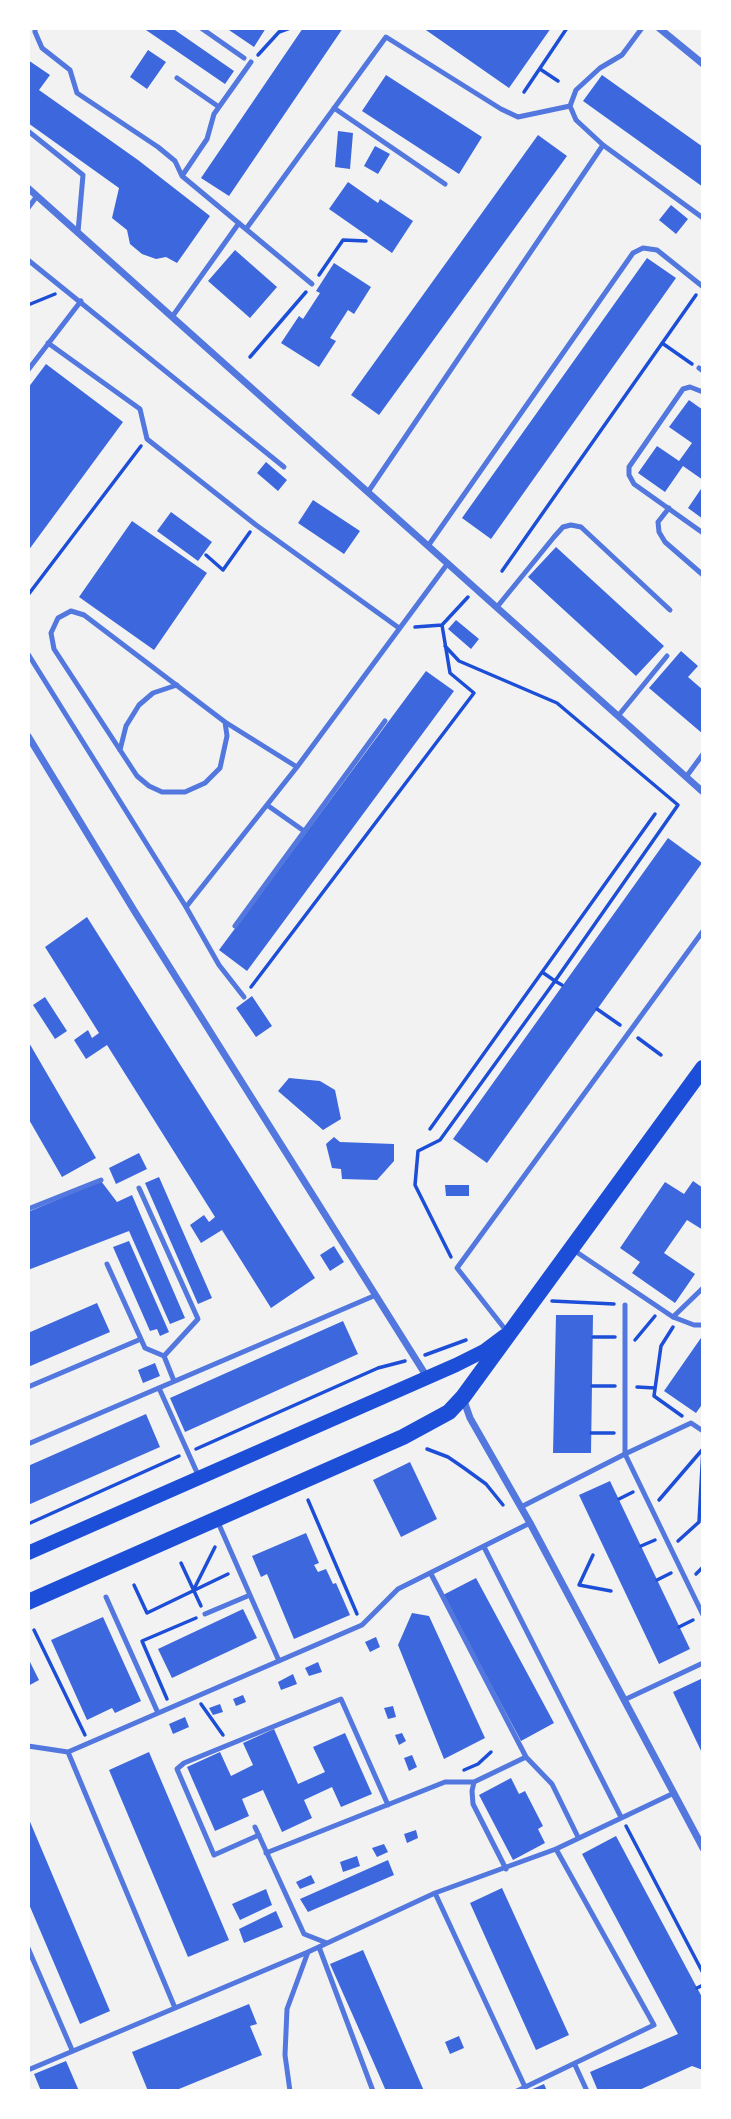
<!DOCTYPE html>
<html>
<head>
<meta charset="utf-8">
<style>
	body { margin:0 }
	#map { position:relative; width:731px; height:2119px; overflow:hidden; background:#f2f2f2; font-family:"Open Sans",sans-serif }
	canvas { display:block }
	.frame { position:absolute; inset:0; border:30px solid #fff; pointer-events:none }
</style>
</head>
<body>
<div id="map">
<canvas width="731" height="2119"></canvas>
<div class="frame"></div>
</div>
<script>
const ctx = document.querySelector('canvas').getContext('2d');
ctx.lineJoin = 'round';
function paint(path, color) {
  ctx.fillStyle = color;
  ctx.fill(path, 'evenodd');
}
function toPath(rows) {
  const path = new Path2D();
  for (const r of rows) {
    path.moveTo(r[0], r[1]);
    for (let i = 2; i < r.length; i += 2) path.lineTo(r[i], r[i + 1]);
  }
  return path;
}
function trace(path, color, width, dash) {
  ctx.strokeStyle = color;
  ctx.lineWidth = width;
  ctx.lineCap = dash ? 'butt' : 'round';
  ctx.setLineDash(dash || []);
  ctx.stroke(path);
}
paint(toPath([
	[143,28,172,28,234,71,225,84],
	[226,28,266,28,254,47],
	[303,28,343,28,229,196,201,178],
	[423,28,551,28,509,88],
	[148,50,166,62,147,89,130,77],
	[28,60,50,75,39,90,138,160,210,216,177,263,166,257,156,259,142,254,130,244,127,230,112,218,119,188,28,123],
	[386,75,482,137,459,174,362,111],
	[602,75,703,147,703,187,583,101],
	[338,131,353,133,350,169,335,167],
	[538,135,567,156,379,415,351,395],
	[375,146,390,154,378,174,364,166],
	[348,182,378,203,380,199,413,221,392,253,329,209],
	[671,205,688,219,676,234,659,220],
	[235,250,277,287,250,318,208,281],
	[647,258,676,278,491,539,462,518],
	[334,263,371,287,354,314,348,310,330,338,336,341,319,367,281,343,299,316,303,319,320,293,316,291],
	[46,364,123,422,28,551,28,388],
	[689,400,703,410,703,480,683,466,665,492,638,473,657,446,679,461,692,443,669,427],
	[266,462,287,480,278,491,257,473],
	[703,486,703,519,688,508],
	[313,500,360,531,344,554,298,523],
	[171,512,212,542,198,561,157,531],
	[132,521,207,573,154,650,79,597],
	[556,547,664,646,636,676,528,577],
	[456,620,479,639,471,649,448,629],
	[681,651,698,666,688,677,703,690,703,734,649,688],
	[426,671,454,691,247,971,219,950],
	[668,838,702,863,487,1163,453,1139],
	[87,917,315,1278,271,1308,222,1230,201,1243,190,1225,204,1215,209,1222,215,1217,107,1045,86,1059,74,1040,88,1030,92,1038,99,1033,45,947],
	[252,996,272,1026,256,1037,236,1008],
	[45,997,67,1031,55,1039,33,1005],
	[28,1041,96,1158,62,1177,28,1118],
	[289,1078,320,1081,335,1090,341,1119,323,1130,278,1091],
	[334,1137,340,1142,394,1144,394,1161,377,1180,342,1179,341,1169,332,1168,326,1144],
	[139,1153,147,1169,116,1184,109,1168],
	[159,1177,212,1298,198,1304,145,1183],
	[101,1181,117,1202,132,1195,185,1318,170,1324,129,1231,28,1270,28,1212],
	[693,1181,703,1188,703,1230,687,1220,664,1253,695,1274,675,1303,632,1273,640,1262,620,1248,665,1182,684,1194],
	[445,1185,469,1185,469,1196,446,1196],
	[129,1241,169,1332,160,1336,157,1329,150,1331,113,1247],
	[334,1246,344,1262,330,1271,320,1255],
	[97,1303,110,1332,28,1367,28,1333],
	[556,1315,593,1315,591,1453,553,1453],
	[343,1321,358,1354,185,1432,170,1398],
	[703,1335,703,1406,701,1406,696,1413,664,1391],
	[155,1363,160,1376,143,1383,138,1370],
	[146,1414,160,1447,28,1505,28,1466],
	[410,1462,437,1519,401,1537,373,1480],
	[610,1481,690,1649,659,1664,579,1495],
	[306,1533,319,1563,314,1565,318,1572,326,1569,333,1584,336,1583,350,1615,294,1639,267,1574,261,1577,252,1556],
	[476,1578,554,1723,521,1741,443,1595],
	[243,1609,257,1638,172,1678,158,1649],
	[412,1613,429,1616,485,1738,444,1759,398,1645],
	[103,1617,141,1701,115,1713,112,1708,87,1720,51,1640],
	[376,1637,380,1647,370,1652,365,1642],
	[28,1658,39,1680,28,1686],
	[318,1662,322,1672,309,1676,305,1668],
	[293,1674,297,1684,281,1690,278,1682],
	[703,1678,703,1755,673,1692],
	[243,1695,246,1702,236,1706,233,1699],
	[220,1704,223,1712,213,1715,209,1708],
	[393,1706,396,1717,388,1719,384,1708],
	[185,1717,189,1727,173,1734,169,1724],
	[274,1729,298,1784,325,1772,313,1747,345,1733,372,1794,341,1807,332,1787,304,1800,312,1818,282,1832,263,1790,242,1799,249,1816,215,1831,187,1767,220,1752,231,1776,253,1765,243,1743],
	[402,1733,406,1741,399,1745,395,1735],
	[149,1752,229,1940,188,1957,109,1770],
	[412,1755,417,1767,409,1771,404,1758],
	[511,1778,519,1794,525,1791,543,1826,538,1829,545,1843,513,1860,479,1795],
	[28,1817,110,2011,80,2024,28,1902],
	[416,1830,418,1838,407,1843,404,1834],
	[616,1836,703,1999,703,2070,692,2066,637,2091,598,2091,590,2072,678,2034,582,1854],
	[384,1844,388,1852,377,1857,372,1848],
	[357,1856,360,1866,343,1872,340,1862],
	[388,1860,394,1875,308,1912,300,1899],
	[311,1875,315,1883,300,1889,296,1882],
	[502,1888,569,2035,536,2050,470,1903],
	[266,1889,272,1905,240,1920,232,1904],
	[276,1911,283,1927,244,1943,239,1929],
	[363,1950,424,2091,386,2091,362,2036,330,1964],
	[249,2004,257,2024,250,2026,262,2055,174,2091,148,2091,132,2052],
	[459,2036,464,2048,450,2054,445,2042],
	[66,2061,79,2091,41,2091,34,2074],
	[544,2084,547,2091,528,2091]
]), '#3d67dc');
trace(toPath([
	[258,55,279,32,290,28],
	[540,69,558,81],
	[524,92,567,28],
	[319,275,343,240,366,241],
	[28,305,55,294],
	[662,343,692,364],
	[250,357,306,292],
	[206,555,223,570,250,532],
	[502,571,696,295],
	[28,595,141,446],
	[415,627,442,625,468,597],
	[445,646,459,661,557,703,678,805,555,981,562,985],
	[251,987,474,693,450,673,442,625],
	[597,1009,620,1025],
	[638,1038,661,1055],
	[430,1129,655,814],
	[451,1257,415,1185,418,1151,440,1140,555,981,542,972],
	[552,1301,614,1304],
	[673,1327,661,1346,654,1396,682,1416],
	[593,1337,615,1337],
	[635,1340,655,1316],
	[425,1355,466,1340],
	[592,1386,615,1386],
	[637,1387,655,1388],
	[591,1433,614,1433],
	[196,1449,378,1368,405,1361],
	[427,1449,448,1457,464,1468,486,1484,503,1505],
	[619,1499,633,1492],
	[308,1500,357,1614],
	[659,1500,702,1450],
	[28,1524,179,1456],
	[678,1541,699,1522,703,1448],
	[641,1546,655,1540],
	[593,1555,579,1585,611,1591],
	[181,1563,201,1606],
	[696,1574,703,1567],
	[657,1580,671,1573],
	[134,1585,147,1613,228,1574],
	[194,1589,215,1547],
	[679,1627,693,1620],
	[34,1630,85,1735],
	[167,1699,142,1641,196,1618],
	[201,1704,223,1735],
	[464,1770,478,1764,491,1752],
	[626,1826,703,1973],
	[697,1988,703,1985]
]), '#1d4ed8', 3.5);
trace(toPath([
	[35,28,35,32,42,48,70,70,77,93,158,147,175,161,182,176,312,284],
	[201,28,244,58],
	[642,28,622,55,600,68,576,90,570,106,576,120,603,145,703,218],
	[177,78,219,107],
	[334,108,445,184],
	[28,131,83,175,78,232],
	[182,176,207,139,214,114,251,62],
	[28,208,37,196],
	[246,229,386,37,501,109,518,117,570,106],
	[28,260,284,467],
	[172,317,239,223],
	[48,343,140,409,147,439,256,525,399,628],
	[699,368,703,371],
	[28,370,81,301],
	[703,392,690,387,683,389,629,467,629,475,634,484,703,533],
	[368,492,603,145],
	[669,508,658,522,659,532,665,542,703,575],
	[428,546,633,253,643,248,657,250,702,286],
	[497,607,554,537,563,527,571,525,581,527,670,610],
	[28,654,186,907,219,965,244,997],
	[618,716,667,656],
	[225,722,227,736,220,768,205,783,185,792,162,792,149,786,137,776,54,649,51,633,58,618,71,611,84,615,225,722,297,767],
	[120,750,126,726,139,705,153,693,177,685],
	[686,777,703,754],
	[267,805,304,831],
	[186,907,297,767,448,563],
	[235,926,385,721],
	[139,1188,198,1319,164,1356],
	[28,1209,101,1180],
	[572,1249,673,1317,694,1325,703,1325],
	[107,1264,145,1348,164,1356,174,1381],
	[625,1305,625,1454,703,1615],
	[673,1317,703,1288],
	[508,1333,457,1268,703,931],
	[28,1387,141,1339],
	[159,1388,199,1477],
	[28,1444,376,1295],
	[521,1507,625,1454,691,1423,703,1431],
	[217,1520,279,1661],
	[484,1547,621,1817],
	[431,1574,526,1757,474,1782,472,1791,473,1804,506,1869],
	[106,1597,158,1713],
	[205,1614,250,1595],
	[624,1700,703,1663],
	[28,1746,68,1752,175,2008],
	[68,1752,362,1625,398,1589,530,1523],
	[526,1757,552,1784,578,1837],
	[255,1827,304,1934,327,1943],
	[259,1835,214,1855,177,1769,184,1763,341,1699,388,1805],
	[266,1853,445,1782,474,1782],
	[435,1893,525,2087],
	[319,1947,373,2091],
	[28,1948,72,2050],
	[575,2065,587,2091],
	[28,2070,308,1952,435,1893,556,1849,674,1793],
	[290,2091,285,2055,287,2009,308,1952],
	[517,2091,654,2025,556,1849]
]), '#5277de', 5);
trace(toPath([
	[659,28,703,64],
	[28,188,703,792],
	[28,736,135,912,427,1377],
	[463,1398,470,1418,530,1523,703,1848]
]), '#5277de', 7);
trace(toPath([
	[28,1553,456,1365,484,1351,504,1336]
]), '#1d4ed8', 14);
trace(toPath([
	[28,1602,403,1437,449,1412,463,1397,703,1068]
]), '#1d4ed8', 16);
</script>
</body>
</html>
